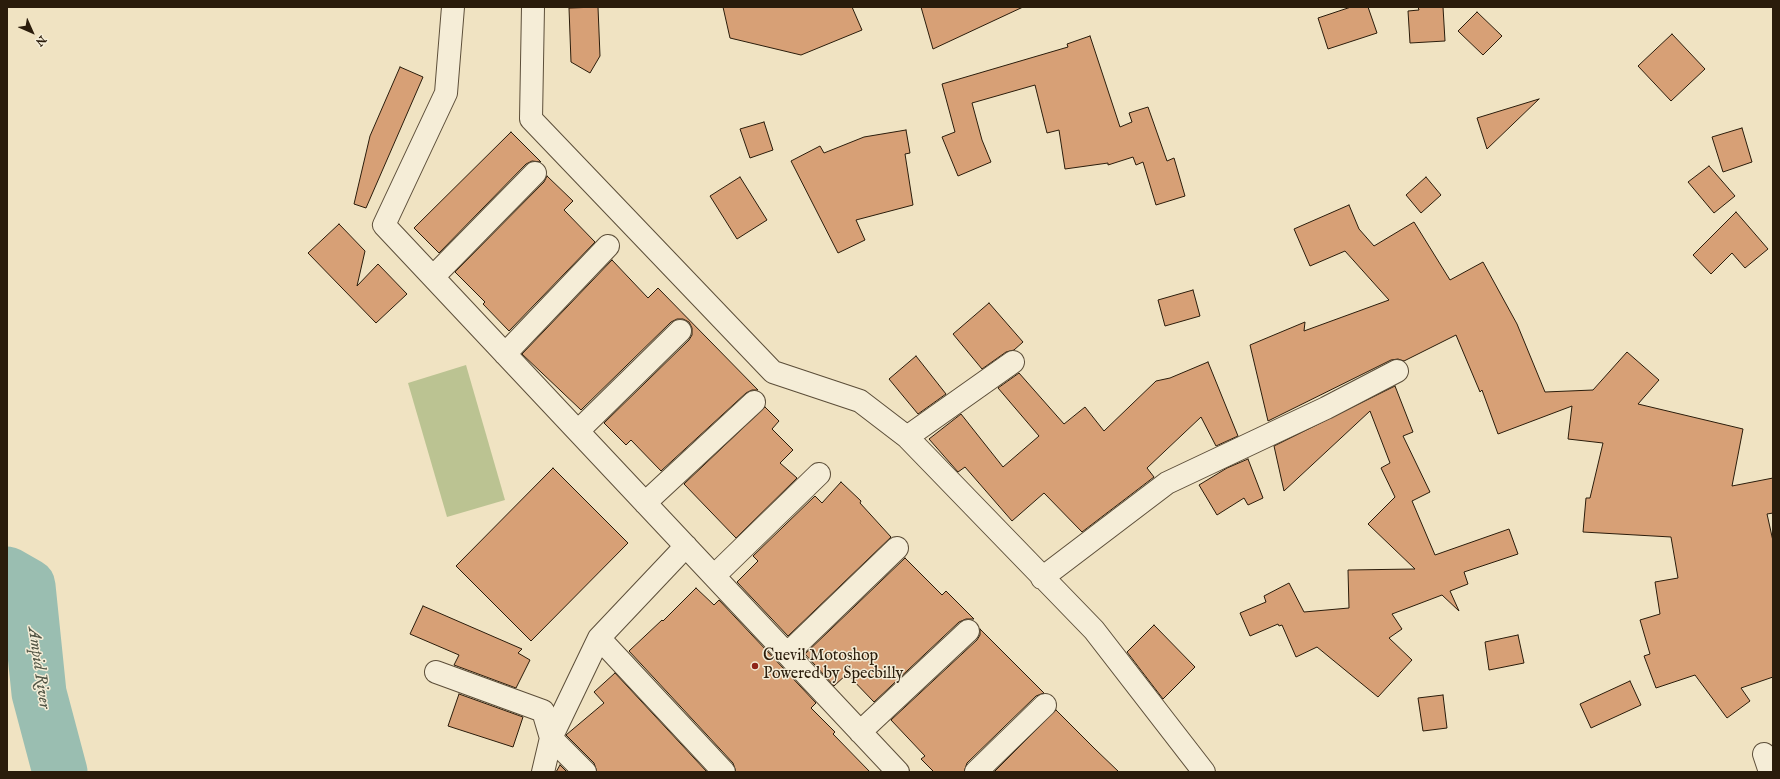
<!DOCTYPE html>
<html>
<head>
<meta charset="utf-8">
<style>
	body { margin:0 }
	#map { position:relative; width:1780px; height:779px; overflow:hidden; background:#f0e3c2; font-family:"IM FELL English",serif }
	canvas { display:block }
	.frame { position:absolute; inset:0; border:8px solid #2a1c0b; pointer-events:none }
	.north { position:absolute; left:12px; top:12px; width:40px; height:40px; -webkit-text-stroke:3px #f5edd7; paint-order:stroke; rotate:135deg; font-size:11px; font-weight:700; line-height:16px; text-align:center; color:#2a1c0b }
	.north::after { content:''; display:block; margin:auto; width:14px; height:18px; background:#2a1c0b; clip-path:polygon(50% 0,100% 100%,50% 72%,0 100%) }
</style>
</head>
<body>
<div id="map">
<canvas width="1780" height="779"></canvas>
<div class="frame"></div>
<div class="north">N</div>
</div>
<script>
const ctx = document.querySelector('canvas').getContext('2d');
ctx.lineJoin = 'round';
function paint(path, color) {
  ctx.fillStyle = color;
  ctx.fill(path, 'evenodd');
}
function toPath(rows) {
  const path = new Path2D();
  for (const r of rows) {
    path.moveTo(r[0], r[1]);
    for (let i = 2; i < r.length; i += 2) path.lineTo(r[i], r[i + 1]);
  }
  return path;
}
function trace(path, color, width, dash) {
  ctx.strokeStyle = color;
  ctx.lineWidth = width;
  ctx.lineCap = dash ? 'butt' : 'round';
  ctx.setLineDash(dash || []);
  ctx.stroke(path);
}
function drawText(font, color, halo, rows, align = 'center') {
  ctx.font = font + ' "IM FELL English",serif';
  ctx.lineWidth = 3;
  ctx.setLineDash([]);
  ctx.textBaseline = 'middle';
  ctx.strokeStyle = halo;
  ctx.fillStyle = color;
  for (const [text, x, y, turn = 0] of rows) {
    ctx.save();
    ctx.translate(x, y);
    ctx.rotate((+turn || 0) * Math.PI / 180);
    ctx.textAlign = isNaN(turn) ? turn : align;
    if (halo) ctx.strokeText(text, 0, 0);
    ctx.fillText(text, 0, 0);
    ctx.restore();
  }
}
paint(toPath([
	[466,365,505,500,447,517,408,383]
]), '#bbc392');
trace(toPath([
	[7,574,28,586,39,693,60,772]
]), '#9abeb1', 55);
const building = toPath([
	[598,7,600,56,590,73,571,62,569,8,598,7],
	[723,7,852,7,862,30,801,55,730,38,723,7],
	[921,7,1023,7,933,49,921,7],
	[1351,7,1368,7,1377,33,1328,49,1318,18,1351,7],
	[1418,7,1443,7,1445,41,1410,43,1408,11,1419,10,1418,7],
	[1477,12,1502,36,1483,55,1458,31,1477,12],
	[1672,34,1705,69,1671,101,1638,66,1672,34],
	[1090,36,1120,127,1132,122,1129,113,1148,107,1167,161,1174,158,1185,196,1156,205,1143,162,1136,165,1133,157,1108,165,1108,163,1065,169,1059,130,1047,133,1035,85,972,103,982,140,991,162,958,176,942,137,955,132,942,84,1068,47,1067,44,1090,36],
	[400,67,423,77,366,208,354,204,370,136,400,67],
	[1539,99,1487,149,1477,118,1539,99],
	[764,122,773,150,750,158,740,129,764,122],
	[1742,128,1752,162,1723,172,1712,137,1742,128],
	[906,130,910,153,905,154,913,205,856,220,865,240,838,253,791,161,820,146,824,153,864,137,906,130],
	[511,132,541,162,532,161,526,164,439,253,414,228,511,132],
	[1709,166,1735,196,1714,213,1688,182,1709,166],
	[547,176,573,201,564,210,595,242,509,331,483,304,485,302,455,272,544,182,547,176],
	[740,177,767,220,737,239,710,196,740,177],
	[1426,177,1441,195,1421,213,1406,195,1426,177],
	[1349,205,1359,229,1374,246,1414,222,1450,280,1483,262,1517,324,1545,392,1593,390,1627,352,1659,380,1638,404,1743,429,1732,486,1773,478,1773,513,1767,514,1773,541,1773,677,1741,688,1750,701,1727,718,1695,675,1656,688,1644,656,1650,654,1640,620,1660,614,1655,582,1678,578,1671,537,1583,532,1586,498,1590,498,1603,443,1568,439,1572,406,1498,434,1482,390,1480,392,1456,335,1404,361,1398,359,1391,360,1268,421,1250,345,1305,322,1304,331,1389,300,1345,251,1310,266,1294,229,1349,205],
	[1736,212,1768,249,1745,268,1732,253,1711,274,1693,255,1736,212],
	[339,224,365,251,357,286,378,264,407,294,376,323,308,253,339,224],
	[612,260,648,298,658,288,758,390,752,390,746,393,661,471,631,440,626,445,604,423,689,340,692,335,692,328,689,322,683,319,677,319,671,322,581,410,522,354,612,260],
	[1193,290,1200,316,1165,326,1158,300,1193,290],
	[989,303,1023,342,1014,350,1006,352,982,369,953,334,989,303],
	[916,356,946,394,918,414,889,379,916,356],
	[1208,362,1238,436,1216,446,1201,417,1147,468,1154,477,1082,532,1044,493,1012,521,965,467,958,472,929,439,961,414,1003,467,1039,436,998,388,1019,373,1064,424,1085,407,1104,431,1156,381,1170,378,1208,362],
	[1395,386,1413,432,1403,436,1430,492,1412,501,1435,555,1509,529,1518,554,1464,572,1468,584,1450,591,1459,611,1442,595,1392,614,1402,629,1389,638,1412,660,1378,697,1317,647,1296,657,1282,625,1279,626,1278,624,1250,636,1240,613,1266,602,1264,596,1289,583,1304,612,1349,608,1348,570,1415,569,1368,524,1395,497,1381,468,1390,463,1370,411,1284,491,1274,446,1395,386],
	[765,407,779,421,772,429,793,450,780,463,797,478,736,538,684,484,765,407],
	[1248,459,1263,498,1248,505,1244,498,1217,515,1199,485,1227,468,1248,459],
	[553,468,628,543,531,641,456,566,553,468],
	[841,482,861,501,860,503,891,537,788,636,737,582,758,561,753,556,815,496,822,503,841,482],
	[905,558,942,595,946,591,974,619,966,619,959,622,874,702,847,674,834,686,805,654,905,558],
	[696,588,714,605,719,600,816,703,811,708,835,732,833,734,870,772,736,772,733,763,629,651,662,620,663,621,696,588],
	[423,606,522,649,518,653,530,660,516,688,454,665,459,655,410,634,423,606],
	[1154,625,1195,667,1163,699,1127,652,1154,625],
	[980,629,1044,693,1036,696,967,763,964,772,934,772,921,759,925,756,891,720,977,640,980,635,980,629],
	[1518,635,1524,663,1489,670,1485,642,1518,635],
	[615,673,707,772,597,772,594,763,566,735,604,703,594,692,615,673],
	[1630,681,1641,705,1591,728,1580,704,1630,681],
	[459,694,523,717,513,747,448,726,459,694],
	[1443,695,1447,728,1423,731,1418,698,1443,695],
	[1056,710,1095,749,1119,772,994,772,1056,710],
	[560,765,567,772,556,772,560,765]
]);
paint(building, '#d7a076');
trace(building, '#2a1c0b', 1);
const minor = toPath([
	[453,7,446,93,384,225,898,772],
	[533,7,531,119,773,372,860,401,907,437,1094,630,1204,772],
	[433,277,535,173],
	[505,354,608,246],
	[578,431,680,331],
	[907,437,1013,362],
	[645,503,754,402],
	[714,576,819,474],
	[1042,578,1167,483,1326,408,1397,371],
	[599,638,724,772],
	[787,654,897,548],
	[436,672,543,711,551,738,585,772],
	[860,732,968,631],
	[1764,754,1770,772],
	[543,772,551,738,599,638,686,546],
	[976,772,1045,705]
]);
trace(minor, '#5c4e39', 24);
trace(minor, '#f5edd7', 22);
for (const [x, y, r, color] of [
	[755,666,4,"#8f2418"]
]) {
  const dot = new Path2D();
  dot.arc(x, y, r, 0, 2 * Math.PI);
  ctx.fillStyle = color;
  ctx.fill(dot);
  trace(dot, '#f5edd7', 1.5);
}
drawText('16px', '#2a1c0b', '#f5edd7', [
	["Cuevil Motoshop",763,657],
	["Powered by Specbilly",763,675]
], 'left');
drawText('italic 17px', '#515545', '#f5edd7', [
	["Ampid River",38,668,82]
]);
</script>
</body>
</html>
